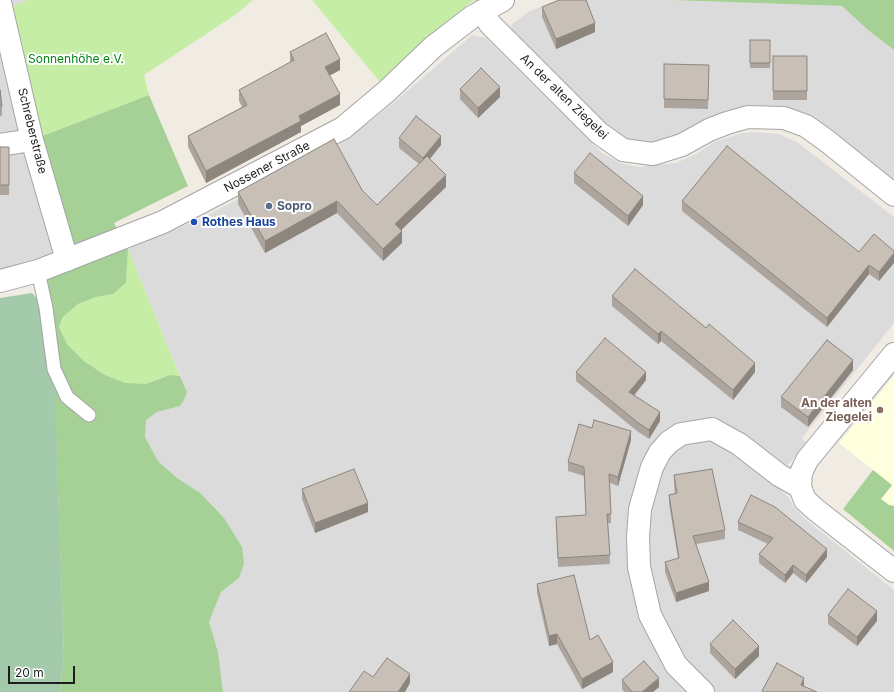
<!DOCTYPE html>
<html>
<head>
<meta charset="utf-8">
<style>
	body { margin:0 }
	#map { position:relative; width:894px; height:692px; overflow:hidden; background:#f0ece3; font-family:Inter,sans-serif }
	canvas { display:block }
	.scale { position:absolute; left:8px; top:666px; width:67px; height:18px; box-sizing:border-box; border:2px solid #1e1e1e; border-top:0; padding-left:5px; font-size:12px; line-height:14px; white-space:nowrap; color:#1e1e1e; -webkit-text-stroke:3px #fff; paint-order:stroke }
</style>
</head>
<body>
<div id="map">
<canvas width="894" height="692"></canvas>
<div class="scale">20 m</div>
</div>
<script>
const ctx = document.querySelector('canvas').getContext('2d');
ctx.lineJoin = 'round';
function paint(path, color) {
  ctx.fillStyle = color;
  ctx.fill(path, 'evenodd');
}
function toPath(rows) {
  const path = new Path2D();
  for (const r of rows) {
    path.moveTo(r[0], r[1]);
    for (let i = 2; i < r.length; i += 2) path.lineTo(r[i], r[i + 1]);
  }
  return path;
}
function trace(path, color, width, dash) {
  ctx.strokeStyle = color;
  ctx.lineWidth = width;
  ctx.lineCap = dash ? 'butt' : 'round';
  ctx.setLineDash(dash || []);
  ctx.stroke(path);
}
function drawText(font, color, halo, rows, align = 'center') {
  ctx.font = font + ' Inter,sans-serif';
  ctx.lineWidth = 4;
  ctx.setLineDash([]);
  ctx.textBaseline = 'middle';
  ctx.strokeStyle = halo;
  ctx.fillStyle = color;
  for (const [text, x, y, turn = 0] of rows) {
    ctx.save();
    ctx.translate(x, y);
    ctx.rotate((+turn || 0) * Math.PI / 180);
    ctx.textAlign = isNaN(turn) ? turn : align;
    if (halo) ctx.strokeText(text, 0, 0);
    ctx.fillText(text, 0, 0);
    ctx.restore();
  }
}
paint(toPath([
	[0,0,28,0,3,11,67,260,0,281],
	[558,0,670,0,842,6,868,30,894,50,894,182,820,123,699,127,658,144,634,143,604,127,514,38,511,25,528,12],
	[472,35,486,38,602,153,620,163,638,167,676,163,696,154,714,142,742,133,756,132,779,134,797,142,894,217,894,323,802,438,806,443,789,464,780,467,725,422,679,426,631,537,691,692,223,692,218,652,209,622,221,592,239,578,177,478,158,461,145,437,146,420,157,412,180,406,187,392,128,249,206,216,345,141,397,100],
	[705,439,717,441,771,481,789,498,794,507,804,518,894,590,894,692,716,692,683,661,658,615,645,539,659,470,670,454,686,444]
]), '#dcdbdb');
paint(toPath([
	[894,376,894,506,889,505,881,499,892,485,839,443]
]), '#feffdd');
paint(toPath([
	[28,0,253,0,235,15,144,75,149,95,32,140,3,11],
	[312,0,474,0,443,24,380,82],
	[128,249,180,376,170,375,146,384,125,384,105,375,84,361,67,344,59,327,63,317,78,304,96,297,113,294,126,283]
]), '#c6eda6');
paint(toPath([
	[670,0,894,0,894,50,868,30,842,6],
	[149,95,188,186,114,223,128,249,126,283,113,294,96,297,78,304,63,317,59,327,67,344,84,361,105,375,125,383,146,384,170,375,180,376,187,392,184,400,180,406,157,412,146,420,145,437,158,461,177,478,200,493,224,518,242,547,244,563,239,578,221,592,209,622,218,652,223,692,60,692,64,655,55,410,38,271,67,260,32,140],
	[873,470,892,485,881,499,889,505,894,506,894,551,843,509]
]), '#a5d196');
paint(toPath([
	[32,293,46,309,54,369,64,655,60,692,0,692,0,298]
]), '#a3caab');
const lane = toPath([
	[38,271,46,308,54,369,67,397,89,415]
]);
const street = toPath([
	[0,2,32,140,67,260],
	[482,11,490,24,599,133,623,150,653,154,682,145,709,130,727,123,748,117,784,118,806,126,827,141,894,195],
	[0,145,32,140],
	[0,281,38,271,163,222,343,128,387,91,433,47,472,17,503,0],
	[894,354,807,460,801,473,800,487,805,500,816,510,894,571],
	[703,692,676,665,650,615,639,567,638,537,640,509,652,467,660,452,669,442,681,434,712,429,739,444,779,475,800,487]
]);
trace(lane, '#a5a5a5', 15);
trace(street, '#a5a5a5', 24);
trace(lane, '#fff', 13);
trace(street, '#fff', 22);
paint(toPath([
	[542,7,595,32,556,49,542,17],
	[750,40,770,40,770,68,750,68],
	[290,52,340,70,329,76,340,105,301,126,301,132,206,183,188,147,188,136,242,107,239,101,239,90,290,63],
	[773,56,807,56,807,100,773,100],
	[709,65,708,109,664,108,664,99],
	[460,89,500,97,478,118,460,99],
	[0,90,2,106,2,116,0,116],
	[399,138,441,145,430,159,446,187,401,230,402,243,383,261,337,213,265,253,238,204,238,192,362,190,377,205,419,164,399,148],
	[0,147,9,147,9,195,0,195],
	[574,173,643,205,628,226,574,183],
	[682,201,859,252,894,251,879,281,869,274,827,327,682,211],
	[612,296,755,372,733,400,661,341,658,344,612,306],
	[853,370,808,427,781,407,781,397],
	[576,372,646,380,634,396,660,421,649,439,637,431,576,381],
	[631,440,618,486,610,483,611,523,608,523,610,564,558,567,556,517,586,515,584,476,568,471,568,462],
	[674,475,725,530,725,539,696,544,709,591,676,602,665,572,665,562,678,558,669,504,669,495,675,494,674,484],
	[302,489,368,512,315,533,302,499],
	[738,522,827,557,806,583,793,573,785,583,759,563,759,554,768,544,738,530],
	[537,584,590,640,613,672,582,689,557,644,549,646,537,593],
	[828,615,877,621,857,646,828,624],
	[710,644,759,656,735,679,710,653],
	[622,680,659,687,653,692,624,692,622,689]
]), '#aca49d');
paint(toPath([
	[595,23,595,32,556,49,556,39],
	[340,59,340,70,325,78,325,67],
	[500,87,500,97,478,118,478,108],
	[340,94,340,105,301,126,301,132,206,183,206,171,299,116],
	[441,136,441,145,423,167,423,158],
	[446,175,446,187,395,236,395,224],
	[643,196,643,205,628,226,628,216],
	[337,201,337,213,265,253,265,241],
	[402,231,402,243,383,261,383,249],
	[894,253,894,263,879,281,879,272],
	[869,265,869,274,827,327,827,318],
	[661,331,661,341,658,344,658,334],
	[853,360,853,370,808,427,808,417],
	[755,363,755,372,733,400,733,390],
	[646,372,646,380,629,401,629,392],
	[660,412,660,421,649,439,649,430],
	[631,431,631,440,618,486,618,477],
	[368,503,368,512,315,533,315,523],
	[827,549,827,557,806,583,806,575],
	[793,565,793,573,785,583,785,575],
	[709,582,709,591,676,602,676,593],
	[877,611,877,621,857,646,857,637],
	[557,634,557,644,549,646,549,636],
	[759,646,759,656,735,679,735,669],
	[613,662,613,672,582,689,582,679],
	[410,674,410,683,405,692,398,692],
	[659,678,659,687,653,692,642,692],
	[804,678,804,687,801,685]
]), '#8c867f');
const building = toPath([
	[559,0,586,0,595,23,556,39,542,7,559,0],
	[326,33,340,59,325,67,340,94,299,116,301,121,206,171,188,136,247,105,239,90,294,60,290,52,326,33],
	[750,40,770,40,770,63,750,63,750,40],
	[773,56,807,56,807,91,773,91,773,56],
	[664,64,709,65,708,100,664,99,664,64],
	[481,68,500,87,478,108,460,89,481,68],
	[0,90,2,106,0,106,0,90],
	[416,116,441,136,423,158,399,138,416,116],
	[334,139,362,190,377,205,427,156,446,175,395,224,402,231,383,249,337,201,265,241,238,192,334,139],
	[727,146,859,252,874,234,894,251,894,253,879,272,869,265,827,318,682,201,727,146],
	[0,147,9,147,9,185,0,185,0,147],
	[590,153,643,196,628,216,574,173,590,153],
	[635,269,706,328,709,324,755,363,733,390,661,331,658,334,612,296,635,269],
	[605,338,646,372,629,392,660,412,649,430,637,422,576,372,605,338],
	[827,340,853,360,808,417,781,397,827,340],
	[594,420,631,431,618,477,609,474,611,514,607,514,610,555,558,558,556,517,586,515,584,467,568,462,579,424,592,428,594,420],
	[354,469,368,503,315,523,302,489,354,469],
	[712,469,725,530,693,536,709,582,676,593,665,562,679,558,669,495,677,493,674,475,712,469],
	[751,495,775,507,827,549,806,575,793,565,785,575,759,554,773,538,738,522,751,495],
	[574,575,590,640,598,635,613,662,582,679,557,634,549,636,537,584,574,575],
	[848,589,877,611,857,637,828,615,848,589],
	[733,620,759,646,735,669,710,644,733,620],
	[387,658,410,674,398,692,349,692,364,671,373,677,387,658],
	[644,661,659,678,642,692,632,692,622,680,644,661],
	[777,663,804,678,801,685,817,692,763,692,762,691,777,663]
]);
paint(building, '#c8bfb6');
trace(building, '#8c867f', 1);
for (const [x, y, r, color] of [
	[269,206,4,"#5c6f8a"],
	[194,222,4,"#1a4fb4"],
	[880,410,4,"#8d6e63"]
]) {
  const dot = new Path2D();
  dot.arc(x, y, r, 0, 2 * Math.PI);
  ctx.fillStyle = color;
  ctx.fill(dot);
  trace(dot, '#fff', 1.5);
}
drawText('12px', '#058215', '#fff', [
	["Sonnenhöhe e.V.",76,59]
]);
drawText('12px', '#1e1e1e', '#fff', [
	["An der alten Ziegelei",564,97,44],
	["Schreberstraße",32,131,76],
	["Nossener Straße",267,167,-28]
]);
drawText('bold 12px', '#4e5e75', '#fff', [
	["Sopro",277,206]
], 'left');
drawText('bold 12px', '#164399', '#fff', [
	["Rothes Haus",202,222]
], 'left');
drawText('bold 12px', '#785e54', '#fff', [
	["An der alten",872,403],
	["Ziegelei",872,417]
], 'right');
</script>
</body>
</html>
